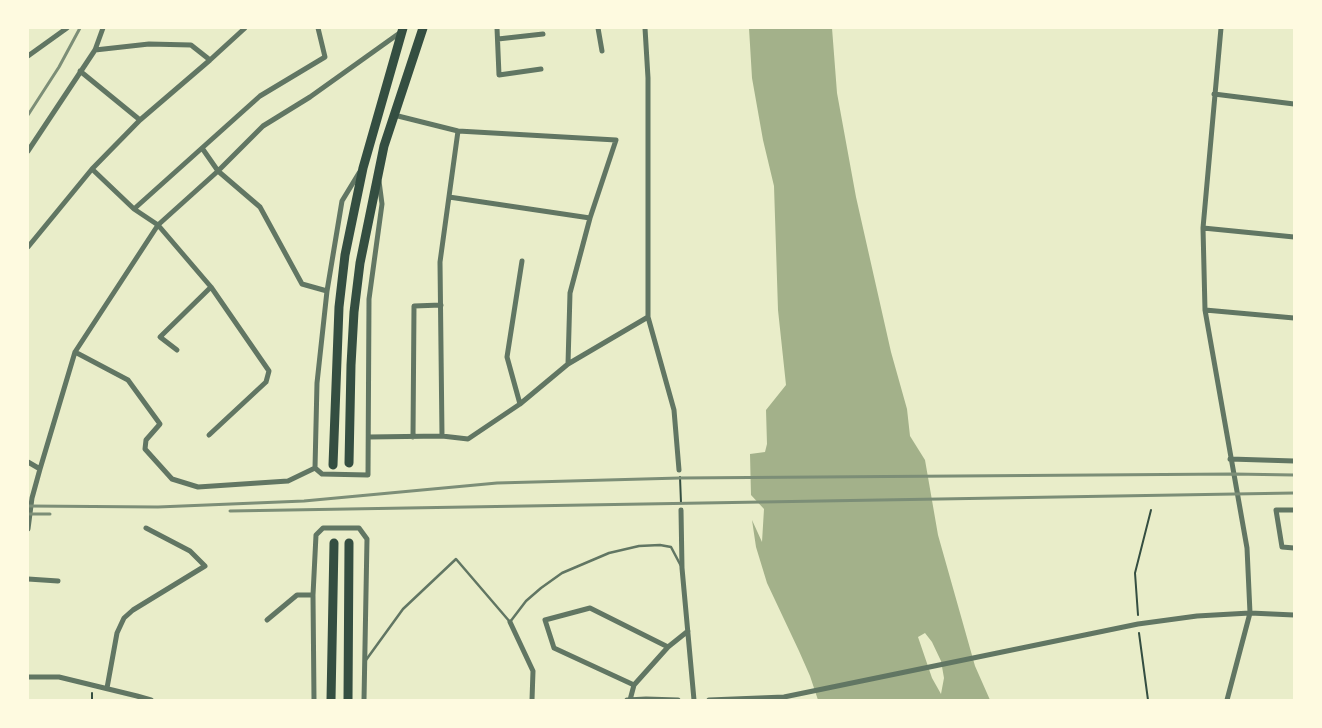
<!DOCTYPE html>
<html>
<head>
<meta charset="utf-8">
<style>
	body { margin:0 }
	#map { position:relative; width:1322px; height:728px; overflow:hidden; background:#e9edc9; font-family:"Fira Sans",sans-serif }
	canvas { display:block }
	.frame { position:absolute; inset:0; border:29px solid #fefae0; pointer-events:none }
</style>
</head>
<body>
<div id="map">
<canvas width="1322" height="728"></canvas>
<div class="frame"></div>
</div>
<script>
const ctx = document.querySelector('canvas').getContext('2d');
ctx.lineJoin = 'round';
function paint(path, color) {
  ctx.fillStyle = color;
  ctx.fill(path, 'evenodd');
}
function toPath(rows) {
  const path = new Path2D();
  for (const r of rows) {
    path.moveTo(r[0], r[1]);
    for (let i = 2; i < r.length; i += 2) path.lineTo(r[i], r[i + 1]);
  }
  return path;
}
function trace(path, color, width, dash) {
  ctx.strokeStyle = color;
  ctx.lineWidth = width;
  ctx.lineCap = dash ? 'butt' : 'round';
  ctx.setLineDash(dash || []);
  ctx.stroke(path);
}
paint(toPath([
	[749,28,832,28,837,93,856,197,891,352,907,409,910,436,925,460,938,535,975,666,990,700,818,700,810,676,799,651,767,583,756,547,752,520,762,542,764,509,751,495,750,454,765,452,767,444,766,410,786,385,778,310,774,186,763,140,752,78],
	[925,633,932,642,941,661,944,678,941,694,932,678,918,637]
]), '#a3b18a');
trace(toPath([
	[680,477,681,503],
	[1138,615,1135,573,1151,510],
	[1139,633,1148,700],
	[28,700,76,700],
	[92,700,92,693]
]), '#344e41', 2);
trace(toPath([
	[366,660,403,609,456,559,510,622,526,601,541,588,562,573,609,553,639,546,660,545,671,547,681,566]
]), '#617663', 2.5);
trace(toPath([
	[497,28,499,75,541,69],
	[598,28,602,51],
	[645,28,648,78,648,317,674,410,679,470],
	[1221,28,1203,228,1205,310,1247,548,1250,613,1227,700],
	[498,39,543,34],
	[95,50,149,44,191,45,210,60],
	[28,56,67,28],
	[80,71,140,120],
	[1214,94,1294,104],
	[394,115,458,131,616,140,590,218,570,293,568,364],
	[202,148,218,171,260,207,302,284,327,291],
	[28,151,95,50,103,28],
	[92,169,134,209,260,96,325,57,318,28],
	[359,173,342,201,327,291,317,383,315,468,322,474,368,475,369,299,382,204,379,181],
	[449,197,590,218],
	[134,209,158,225,211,287,269,371,266,382,209,435],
	[1203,228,1294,237],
	[28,247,92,169,140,120,210,60,245,28],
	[1205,310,1294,318],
	[177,350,160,337,211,287],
	[75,352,128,380,160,424,146,440,145,449,172,479,198,487,288,481,315,468],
	[520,404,507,357,522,261],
	[442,436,440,262,458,131],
	[369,437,442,436,468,439,520,404,568,364,648,317],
	[413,437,414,306,441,305],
	[1230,459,1294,461],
	[28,462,40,469],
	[681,510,682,568,694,700],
	[1294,510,1276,510,1282,547,1294,548],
	[28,529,32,498,40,469,75,352,158,225,218,171,263,126,310,97,401,32],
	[28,579,58,581],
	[267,620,297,595,313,595],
	[510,622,533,671,532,700],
	[28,677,59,677,137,696,151,700],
	[634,685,554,648,545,620,590,608,668,647],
	[107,688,117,633,124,618,133,610,205,566,190,551,146,528],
	[314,700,313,595,316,535,323,528,359,528,367,539,364,700],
	[627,700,646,699,678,700],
	[630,700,634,685,668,647,688,631],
	[709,700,784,697,1138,624,1197,616,1250,613,1294,615]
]), '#617663', 5);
trace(toPath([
	[349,463,351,365,354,312,360,263,384,146,423,28],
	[333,465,339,307,345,255,363,168,403,28],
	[331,700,334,543],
	[348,700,349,543]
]), '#344e41', 9);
trace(toPath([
	[28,115,59,67,80,28],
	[28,506,158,507,304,501,497,483,680,478,1233,474,1294,475],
	[230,511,1294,493],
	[28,514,50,514]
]), '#7c8e77', 3);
</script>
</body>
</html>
